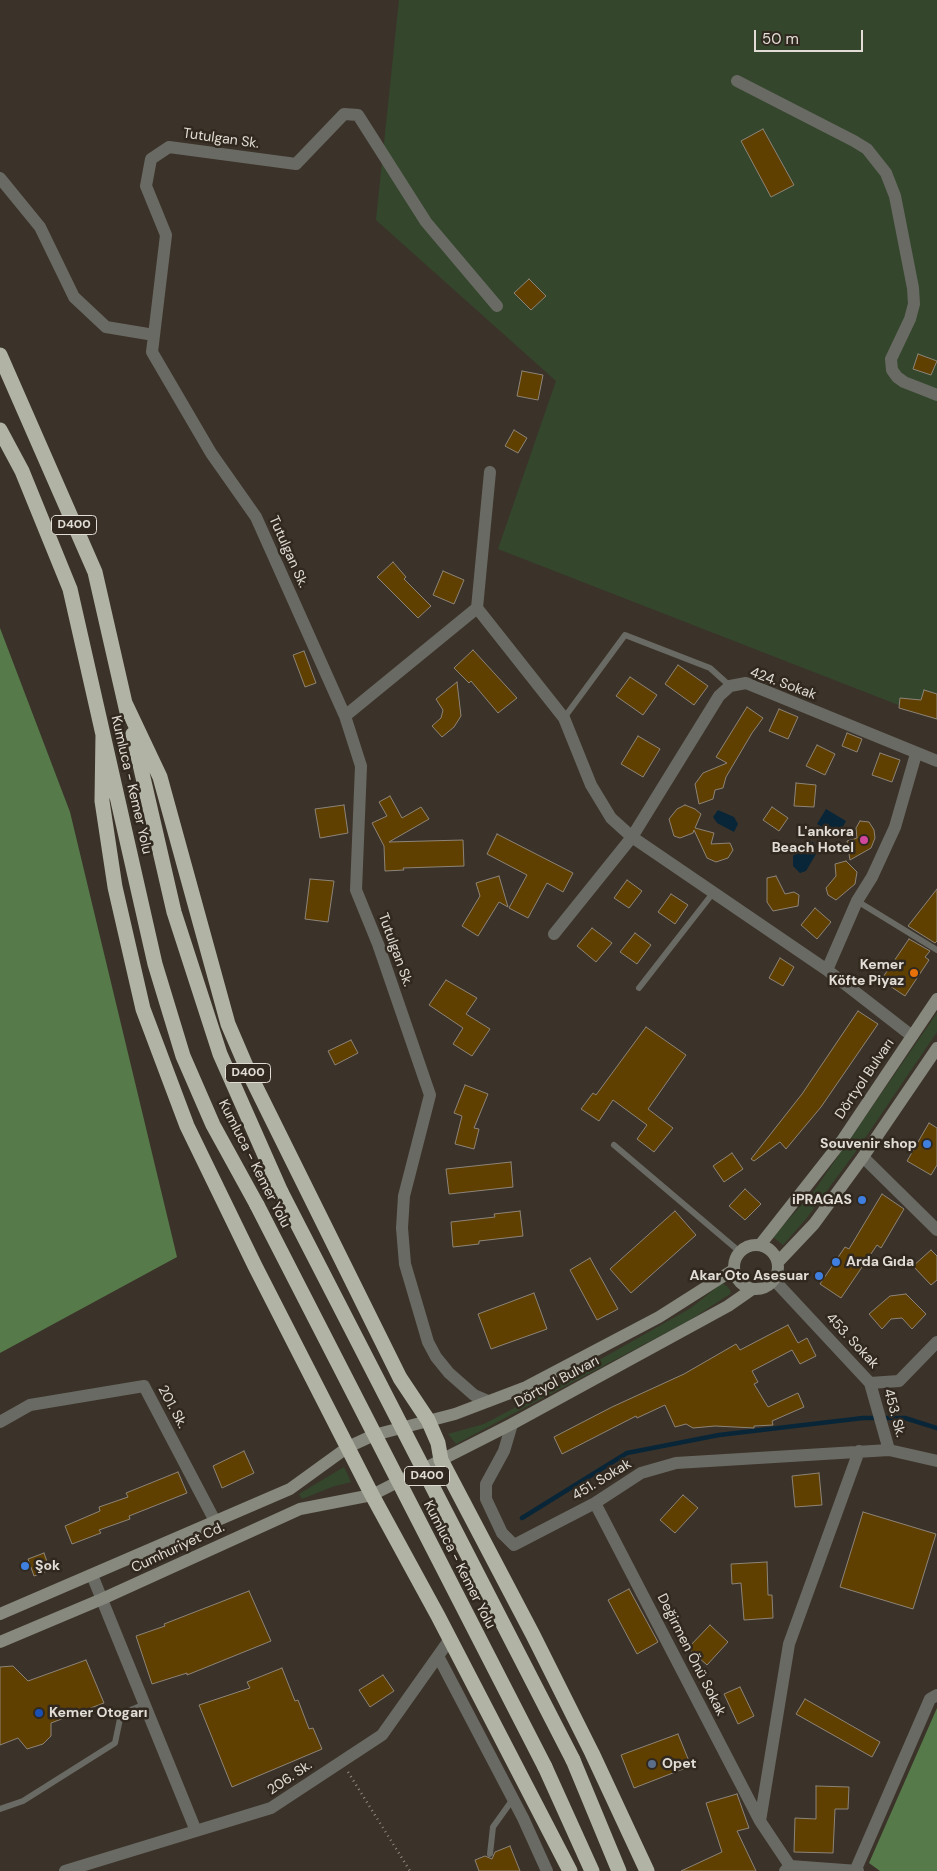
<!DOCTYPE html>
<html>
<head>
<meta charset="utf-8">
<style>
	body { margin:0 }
	#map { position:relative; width:937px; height:1871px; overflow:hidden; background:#3b3329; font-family:"DM Sans",sans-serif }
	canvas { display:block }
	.scale { position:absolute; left:754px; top:30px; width:109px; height:22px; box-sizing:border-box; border:2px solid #e1ddd6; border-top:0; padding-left:6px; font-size:15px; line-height:18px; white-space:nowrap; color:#e1ddd6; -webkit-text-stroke:4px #31291f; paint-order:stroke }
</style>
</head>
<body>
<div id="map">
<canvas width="937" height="1871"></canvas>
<div class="scale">50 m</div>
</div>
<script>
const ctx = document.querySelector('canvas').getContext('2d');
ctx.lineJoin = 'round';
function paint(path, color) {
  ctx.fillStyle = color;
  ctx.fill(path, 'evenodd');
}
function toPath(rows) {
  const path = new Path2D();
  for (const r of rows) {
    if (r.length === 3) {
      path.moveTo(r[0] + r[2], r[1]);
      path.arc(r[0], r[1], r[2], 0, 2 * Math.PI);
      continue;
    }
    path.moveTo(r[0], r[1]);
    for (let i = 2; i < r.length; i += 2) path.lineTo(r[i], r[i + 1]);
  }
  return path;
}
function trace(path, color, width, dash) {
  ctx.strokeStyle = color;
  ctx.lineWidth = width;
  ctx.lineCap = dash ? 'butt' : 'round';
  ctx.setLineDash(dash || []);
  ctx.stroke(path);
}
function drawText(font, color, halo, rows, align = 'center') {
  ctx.font = font + ' "DM Sans",sans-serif';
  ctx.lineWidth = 5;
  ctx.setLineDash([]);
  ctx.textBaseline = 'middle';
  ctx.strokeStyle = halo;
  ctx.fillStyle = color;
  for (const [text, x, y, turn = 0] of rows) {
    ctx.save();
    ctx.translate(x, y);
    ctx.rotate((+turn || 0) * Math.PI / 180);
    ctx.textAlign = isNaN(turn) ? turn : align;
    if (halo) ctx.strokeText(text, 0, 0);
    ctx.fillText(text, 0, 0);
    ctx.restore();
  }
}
paint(toPath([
	[399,0,937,0,937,720,498,549,556,381,376,220],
	[937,1013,937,1032,857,1150,806,1219,783,1245,773,1237,814,1191],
	[722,1283,728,1287,731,1292,730,1294,690,1320,456,1444,448,1434,484,1424,569,1379,571,1376,691,1308],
	[344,1467,351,1482,332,1487,302,1499,299,1494]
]), '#34472d');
paint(toPath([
	[0,628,70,812,177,1257,0,1353],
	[937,1708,937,1871,880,1871,869,1863]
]), '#577a4a');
paint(toPath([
	[826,809,846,821,838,836,817,824],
	[718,810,734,817,738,824,734,832,717,823,713,817],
	[813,842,816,846,816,854,806,871,800,873,793,866,793,856,807,844]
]), '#092639');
trace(toPath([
	[522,1518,627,1453,719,1435,863,1418,905,1418,937,1428]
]), '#092639', 4.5);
const building = toPath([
	[763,129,794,185,771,197,741,141,763,129],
	[529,279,546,296,531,310,514,293,529,279],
	[918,354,937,361,931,375,913,369,918,354],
	[522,371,543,375,538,400,517,396,522,371],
	[514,430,527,438,518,453,505,446,514,430],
	[393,562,406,577,404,579,431,606,418,618,377,577,393,562],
	[443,571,464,580,454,604,433,595,443,571],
	[473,650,517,698,498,713,471,681,469,683,454,668,473,650],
	[304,651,316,683,305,687,293,655,304,651],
	[678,665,708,686,694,705,665,684,678,665],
	[630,677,657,695,643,715,616,696,630,677],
	[457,682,461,716,454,727,442,737,432,726,441,718,443,710,436,699,457,682],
	[924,690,937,694,937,719,899,708,900,698,921,700,924,690],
	[747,707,763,718,752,733,726,777,723,788,715,790,713,799,699,804,695,784,703,773,727,763,716,757,747,707],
	[779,709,798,717,788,739,769,731,779,709],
	[847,733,862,739,857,752,842,746,847,733],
	[638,736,660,749,643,777,621,764,638,736],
	[817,745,835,754,825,775,806,766,817,745],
	[880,753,900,760,892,782,872,775,880,753],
	[796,783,816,785,814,807,794,806,796,783],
	[390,796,402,818,421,807,429,819,389,842,463,840,464,866,403,868,404,870,385,871,384,846,372,823,387,816,379,802,390,796],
	[344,805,348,833,320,838,315,809,344,805],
	[685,805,695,809,701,814,695,828,714,833,711,844,730,843,733,850,728,858,716,862,707,858,694,830,693,833,680,838,674,836,669,819,677,809,685,805],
	[772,807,788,818,779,831,763,820,772,807],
	[860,821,869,822,874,830,875,838,871,848,850,860,847,841,857,838,856,828,860,821],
	[497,834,573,873,563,892,547,883,528,918,509,908,527,875,487,854,497,834],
	[846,861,857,872,855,884,836,900,828,895,826,888,836,876,835,864,846,861],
	[499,876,508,907,499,902,478,936,462,926,480,896,476,883,499,876],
	[776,876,785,894,794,892,799,895,798,906,773,911,767,902,767,878,776,876],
	[310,879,334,881,328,922,305,919,310,879],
	[627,880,642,891,629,908,614,898,627,880],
	[937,889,937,941,935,943,908,926,937,889],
	[671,894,688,905,675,924,658,912,671,894],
	[815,908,831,922,817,939,801,925,815,908],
	[592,928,612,943,596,962,577,946,592,928],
	[635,933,651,945,637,964,620,952,635,933],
	[909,939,930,951,925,957,929,960,905,996,881,980,909,939],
	[780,958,794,967,783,986,769,978,780,958],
	[446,980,477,998,466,1014,490,1029,472,1056,453,1044,463,1028,429,1005,446,980],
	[858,1011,878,1024,821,1107,786,1149,780,1142,754,1161,751,1159,802,1094,858,1011],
	[646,1027,686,1055,648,1109,673,1128,654,1152,637,1139,647,1125,613,1100,599,1121,581,1109,593,1093,596,1095,646,1027],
	[351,1040,358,1053,335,1065,328,1051,351,1040],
	[465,1085,488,1094,474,1128,479,1129,474,1149,455,1144,462,1116,454,1113,465,1085],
	[929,1123,937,1128,937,1165,931,1175,907,1161,929,1123],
	[732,1153,743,1169,724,1182,713,1166,732,1153],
	[511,1162,513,1187,449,1194,446,1169,511,1162],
	[745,1189,761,1204,745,1220,729,1206,745,1189],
	[882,1194,904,1209,881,1248,877,1245,841,1298,820,1284,845,1247,849,1249,882,1194],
	[520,1211,523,1236,479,1241,479,1244,453,1247,451,1222,495,1217,494,1214,520,1211],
	[675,1211,696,1235,631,1293,610,1269,675,1211],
	[931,1250,937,1256,937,1280,931,1285,913,1266,931,1250],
	[590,1258,618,1309,597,1320,570,1270,590,1258],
	[534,1293,547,1329,491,1349,478,1314,534,1293],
	[906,1294,926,1314,912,1329,902,1318,891,1319,882,1329,869,1314,890,1296,906,1294],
	[788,1325,798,1343,807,1338,816,1356,800,1364,792,1350,752,1371,758,1382,754,1384,768,1407,798,1393,804,1407,772,1421,773,1425,754,1426,754,1428,715,1426,693,1428,686,1424,675,1427,665,1405,637,1418,636,1416,562,1454,554,1437,612,1407,684,1374,736,1344,740,1350,788,1325],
	[244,1451,254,1473,222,1488,213,1466,244,1451],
	[178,1472,187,1493,129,1516,130,1519,99,1530,101,1533,72,1544,65,1526,100,1511,99,1507,128,1497,126,1493,178,1472],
	[819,1473,822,1505,795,1507,792,1476,819,1473],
	[683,1495,698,1508,675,1533,660,1520,683,1495],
	[863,1512,936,1534,913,1609,840,1587,863,1512],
	[44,1553,50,1570,34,1576,28,1559,44,1553],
	[767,1562,768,1595,772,1595,773,1618,744,1620,741,1583,732,1584,731,1564,767,1562],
	[629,1589,658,1642,637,1654,608,1600,629,1589],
	[249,1591,271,1641,187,1675,187,1673,152,1684,136,1636,165,1626,164,1624,249,1591],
	[710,1625,728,1642,707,1665,688,1648,710,1625],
	[86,1660,104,1703,51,1723,51,1736,43,1744,27,1749,18,1738,0,1745,0,1667,13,1666,28,1681,86,1660],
	[282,1668,295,1701,298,1700,309,1729,313,1728,322,1749,232,1787,199,1705,250,1688,247,1682,282,1668],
	[383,1675,394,1691,370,1707,359,1690,383,1675],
	[740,1687,754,1716,738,1724,724,1694,740,1687],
	[805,1699,880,1742,872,1757,796,1714,805,1699],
	[678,1734,691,1766,634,1788,621,1755,678,1734],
	[816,1786,849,1787,848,1809,835,1809,833,1853,794,1852,795,1818,816,1819,816,1786],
	[737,1794,749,1828,737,1831,756,1871,681,1871,722,1852,706,1803,737,1794],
	[510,1846,520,1871,479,1871,475,1860,485,1856,492,1859,495,1852,510,1846]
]);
paint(building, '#604000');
trace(building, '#8d8478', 1);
trace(toPath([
	[348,1772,410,1871]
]), '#908a81', 2.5, [1, 4]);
trace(toPath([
	[564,718,625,635,710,668,730,686],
	[857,901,937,950],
	[639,988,713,893],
	[614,1145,740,1252],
	[0,1809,23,1801,115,1743,121,1714,145,1704],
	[490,1854,493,1827,513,1799]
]), '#6a6a64', 6);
trace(toPath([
	[737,81,854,141,867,149,886,173,895,196,913,288,914,304,910,319,891,359,892,370,897,377,904,382,937,395],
	[0,178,40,227,74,297,106,327,154,335],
	[490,472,477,608,564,718,591,785,611,818,632,837,827,970,912,1036],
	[345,716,477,608],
	[554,934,632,837,719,696,730,686,746,683,937,761],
	[827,970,857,901,872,877,895,827,916,754],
	[863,1157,937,1230],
	[775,1281,870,1383,899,1381,937,1342],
	[870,1383,889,1450],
	[488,1401,474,1395,449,1373,436,1357,428,1342,405,1264,402,1228,404,1196,430,1095,378,944,356,890,361,766,345,716,256,517,211,453,152,352,166,235,146,186,151,159,169,147,296,164,344,114,358,115,426,222,497,306],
	[0,1422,30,1405,144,1386,215,1521],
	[512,1424,504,1451,486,1484,486,1499,502,1533,514,1545,595,1503,641,1473,676,1463,889,1450,937,1461],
	[595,1503,760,1821],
	[92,1575,196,1831],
	[438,1656,523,1818,547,1871],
	[790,1866,858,1871],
	[856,1869,930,1699,937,1695],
	[65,1871,271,1808,382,1735,450,1639],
	[785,1871,790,1866,760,1821,789,1644,859,1451]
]), '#6a6a64', 12);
trace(toPath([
	[756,1267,22],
	[760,1245,841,1142,937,999],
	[778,1262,814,1224,863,1157,937,1048],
	[0,1614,290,1489,348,1447,374,1435,455,1414,526,1387,659,1317,733,1270],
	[0,1642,102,1599,300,1509,372,1495,512,1424,728,1306,751,1290]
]), '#87887e', 12);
trace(toPath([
	[0,355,95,572,127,712],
	[0,430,22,471,70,589,155,964,183,1056,213,1125,257,1205],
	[125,703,160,777,228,1024,249,1073,400,1378,428,1420,438,1443,441,1460,533,1635,592,1753,647,1871],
	[103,734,102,801,115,887,143,1009,187,1126,255,1266,372,1495,438,1616,570,1871],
	[133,734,174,912,220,1054,281,1192],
	[573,1760,619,1871],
	[545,1767,592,1871]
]), '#b1b4a5', 15);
trace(toPath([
	[281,1192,573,1760],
	[257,1205,545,1767]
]), '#b1b4a5', 15);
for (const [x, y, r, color] of [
	[864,840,5,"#d1479c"],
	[914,973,5,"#e8710a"],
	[927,1144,5,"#3f7fe0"],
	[862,1200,5,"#3f7fe0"],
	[836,1262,5,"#3f7fe0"],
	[819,1276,5,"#3f7fe0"],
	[25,1566,5,"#3f7fe0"],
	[39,1713,5,"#1a4fb4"],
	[652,1764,5,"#5c6f8a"]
]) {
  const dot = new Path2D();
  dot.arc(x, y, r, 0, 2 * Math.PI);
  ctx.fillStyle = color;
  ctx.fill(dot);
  trace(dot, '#31291f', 2);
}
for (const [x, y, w] of [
	[74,525,45],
	[248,1073,45],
	[427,1476,45]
]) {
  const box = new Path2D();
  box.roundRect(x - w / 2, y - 9.5, w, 19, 4);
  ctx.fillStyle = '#31291f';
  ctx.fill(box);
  trace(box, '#e1ddd6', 1);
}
drawText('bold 12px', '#e1ddd6', null, [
	["D400",74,525],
	["D400",248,1073],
	["D400",427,1476]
]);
drawText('14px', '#e1ddd6', '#31291f', [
	["Tutulgan Sk.",221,139,8],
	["Tutulgan Sk.",288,552,66],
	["424. Sokak",783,684,20],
	["Kumluca - Kemer Yolu",131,785,77],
	["Tutulgan Sk.",395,950,70],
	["Dörtyol Bulvarı",865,1079,-56],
	["Kumluca - Kemer Yolu",254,1164,63],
	["453. Sokak",852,1341,47],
	["Dörtyol Bulvarı",557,1382,-28],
	["201. Sk.",172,1407,62],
	["453. Sk.",894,1413,75],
	["451. Sokak",602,1480,-31],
	["Cumhuriyet Cd.",178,1548,-25],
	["Kumluca - Kemer Yolu",459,1565,63],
	["Değirmen Önü Sokak",691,1655,63],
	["206. Sk.",290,1778,-34]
]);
drawText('bold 14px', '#e1ddd6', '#31291f', [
	["L'ankora",854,832],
	["Beach Hotel",854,848],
	["Kemer",904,965],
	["Köfte Piyaz",904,981],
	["Souvenir shop",917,1144],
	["iPRAGAS",852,1200],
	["Arda Gıda",846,1262,"left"],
	["Akar Oto Asesuar",809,1276],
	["Şok",35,1566,"left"],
	["Kemer Otogarı",49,1713,"left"],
	["Opet",662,1764,"left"]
], 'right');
</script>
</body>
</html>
